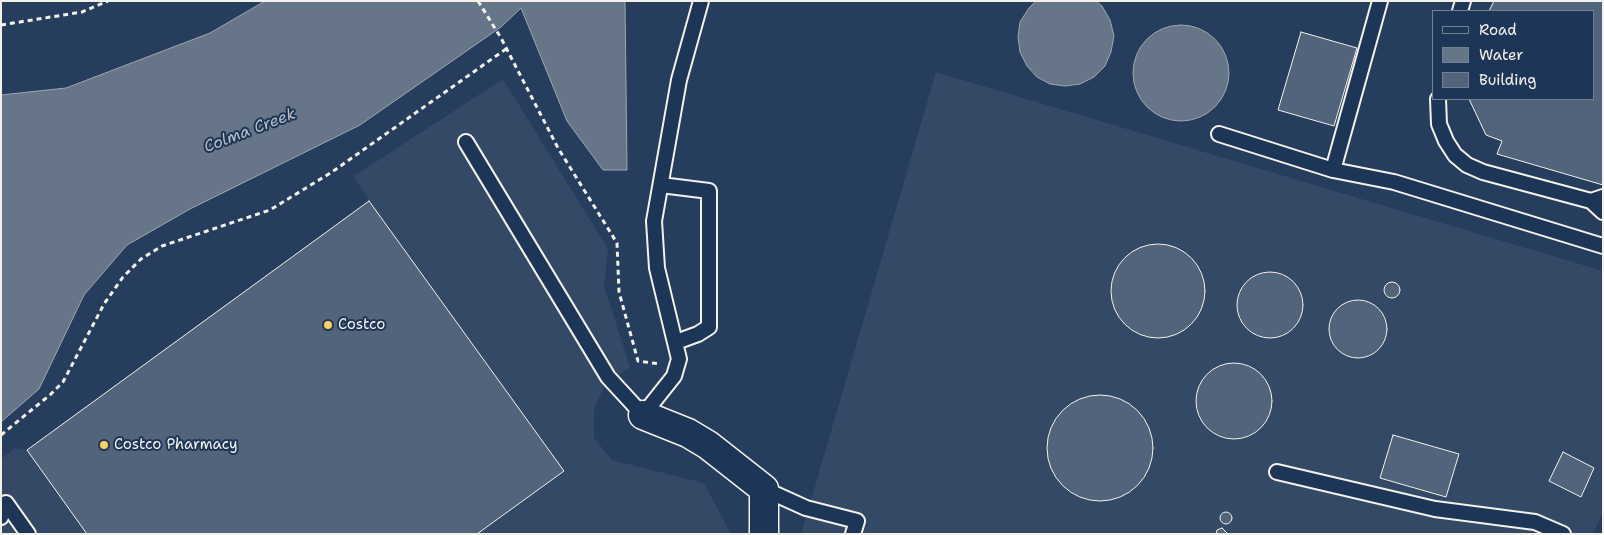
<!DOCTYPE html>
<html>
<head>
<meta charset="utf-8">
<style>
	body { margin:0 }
	#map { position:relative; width:1604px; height:535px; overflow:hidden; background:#263d5d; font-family:"Shantell Sans",sans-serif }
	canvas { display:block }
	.frame { position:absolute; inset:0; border:2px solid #f4f1e8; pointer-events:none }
	.legend { position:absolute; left:1432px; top:10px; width:162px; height:90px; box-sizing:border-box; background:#1d3557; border:1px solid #738091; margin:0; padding:6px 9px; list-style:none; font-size:15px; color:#f4f1e8 }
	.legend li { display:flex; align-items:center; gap:10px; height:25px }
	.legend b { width:25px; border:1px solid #738091 }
</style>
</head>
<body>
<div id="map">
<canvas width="1604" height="535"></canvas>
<div class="frame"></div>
<ul class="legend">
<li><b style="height:6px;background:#1d3557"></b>Road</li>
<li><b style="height:14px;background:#677588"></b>Water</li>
<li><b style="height:14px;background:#52647b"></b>Building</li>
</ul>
</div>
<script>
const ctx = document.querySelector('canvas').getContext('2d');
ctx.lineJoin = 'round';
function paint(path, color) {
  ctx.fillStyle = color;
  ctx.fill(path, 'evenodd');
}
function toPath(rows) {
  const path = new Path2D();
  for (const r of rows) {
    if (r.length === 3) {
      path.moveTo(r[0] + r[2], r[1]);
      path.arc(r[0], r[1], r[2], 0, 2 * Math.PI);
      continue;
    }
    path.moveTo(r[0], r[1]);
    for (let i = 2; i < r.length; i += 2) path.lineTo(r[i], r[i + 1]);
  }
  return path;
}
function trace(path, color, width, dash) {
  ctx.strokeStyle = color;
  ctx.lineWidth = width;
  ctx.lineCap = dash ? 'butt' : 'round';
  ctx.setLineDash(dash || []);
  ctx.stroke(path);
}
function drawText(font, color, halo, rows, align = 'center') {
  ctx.font = font + ' "Shantell Sans",sans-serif';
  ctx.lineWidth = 4;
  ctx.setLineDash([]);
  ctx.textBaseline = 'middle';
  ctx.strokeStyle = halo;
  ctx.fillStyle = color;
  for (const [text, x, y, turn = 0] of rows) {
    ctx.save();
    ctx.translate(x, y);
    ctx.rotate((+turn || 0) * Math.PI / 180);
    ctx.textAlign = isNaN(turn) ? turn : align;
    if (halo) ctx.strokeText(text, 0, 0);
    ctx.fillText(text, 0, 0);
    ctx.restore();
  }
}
paint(toPath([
	[936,72,1603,271,1603,512,1593,534,801,534],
	[503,79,608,249,604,286,630,367,605,385,594,409,594,438,612,460,704,483,731,534,1,534,1,459,15,448,27,450,369,201,354,176]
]), '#334966');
const water = toPath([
	[265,1,625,1,627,170,603,170,567,121,521,8,501,27,360,125,190,209,127,245,84,295,39,389,1,422,1,95,66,88,210,33,265,1],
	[1036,1,1096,1,1102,6,1110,20,1114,36,1111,52,1105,66,1094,77,1080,84,1065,86,1050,84,1037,77,1027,66,1020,52,1018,37,1020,22,1029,8,1036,1],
	[1181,73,48]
]);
paint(water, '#677588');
trace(water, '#9fa7ae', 1);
const building = toPath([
	[1494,1,1603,1,1603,185,1497,154,1502,141,1486,135,1469,99,1593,99,1593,11,1489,11,1494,1],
	[1301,32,1357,48,1334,126,1278,110,1301,32],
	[369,201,564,471,477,534,87,534,27,450,369,201],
	[1158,291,47],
	[1270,305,33],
	[1392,290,8],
	[1358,329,29],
	[1234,401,38],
	[1100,448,53],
	[1393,435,1459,454,1446,497,1380,478,1393,435],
	[1563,452,1594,468,1581,497,1549,481,1563,452],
	[1226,518,6],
	[1222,528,1228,534,1216,534,1217,530,1222,528]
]);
paint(building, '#52647b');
trace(building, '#f4f1e8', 1);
const lane = toPath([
	[1380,1,1333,170,1394,182,1603,246],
	[1460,11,1463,1],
	[1438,99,1439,124,1446,141,1455,155,1467,165,1483,172,1591,201],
	[1219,134,1333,170],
	[466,142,608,377,643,415,674,376,679,359,657,268,654,221,679,80,701,1],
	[661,185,709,191,709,327,698,334,676,342],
	[1603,197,1591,201,1603,212],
	[1277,472,1435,509,1535,522,1563,534],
	[764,489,806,508,857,521,853,534],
	[1,517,6,503,28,534]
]);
const street = toPath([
	[643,415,688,433,708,445,764,489,764,534]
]);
trace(lane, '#f4f1e8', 18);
trace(street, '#f4f1e8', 31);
trace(toPath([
	[478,1,501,38,558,148,617,243,619,292,638,361,660,364],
	[1,25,82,12,108,1],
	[1,435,51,394,63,382,104,304,123,277,141,259,162,246,270,210,332,172,506,49]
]), '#f4f1e8', 3, [5, 4]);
trace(lane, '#1d3557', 14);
trace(street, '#1d3557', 28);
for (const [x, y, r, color] of [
	[328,325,5,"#ffd166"],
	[104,445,5,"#ffd166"]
]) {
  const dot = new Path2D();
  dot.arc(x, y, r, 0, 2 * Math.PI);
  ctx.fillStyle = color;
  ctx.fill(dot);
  trace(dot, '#1d3557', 2);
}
drawText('15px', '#f4f1e8', '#1d3557', [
	["Costco",338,325],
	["Costco Pharmacy",114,445]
], 'left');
drawText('italic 16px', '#bcbfc2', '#1d3557', [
	["Colma Creek",250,131,-21]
]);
</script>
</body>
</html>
